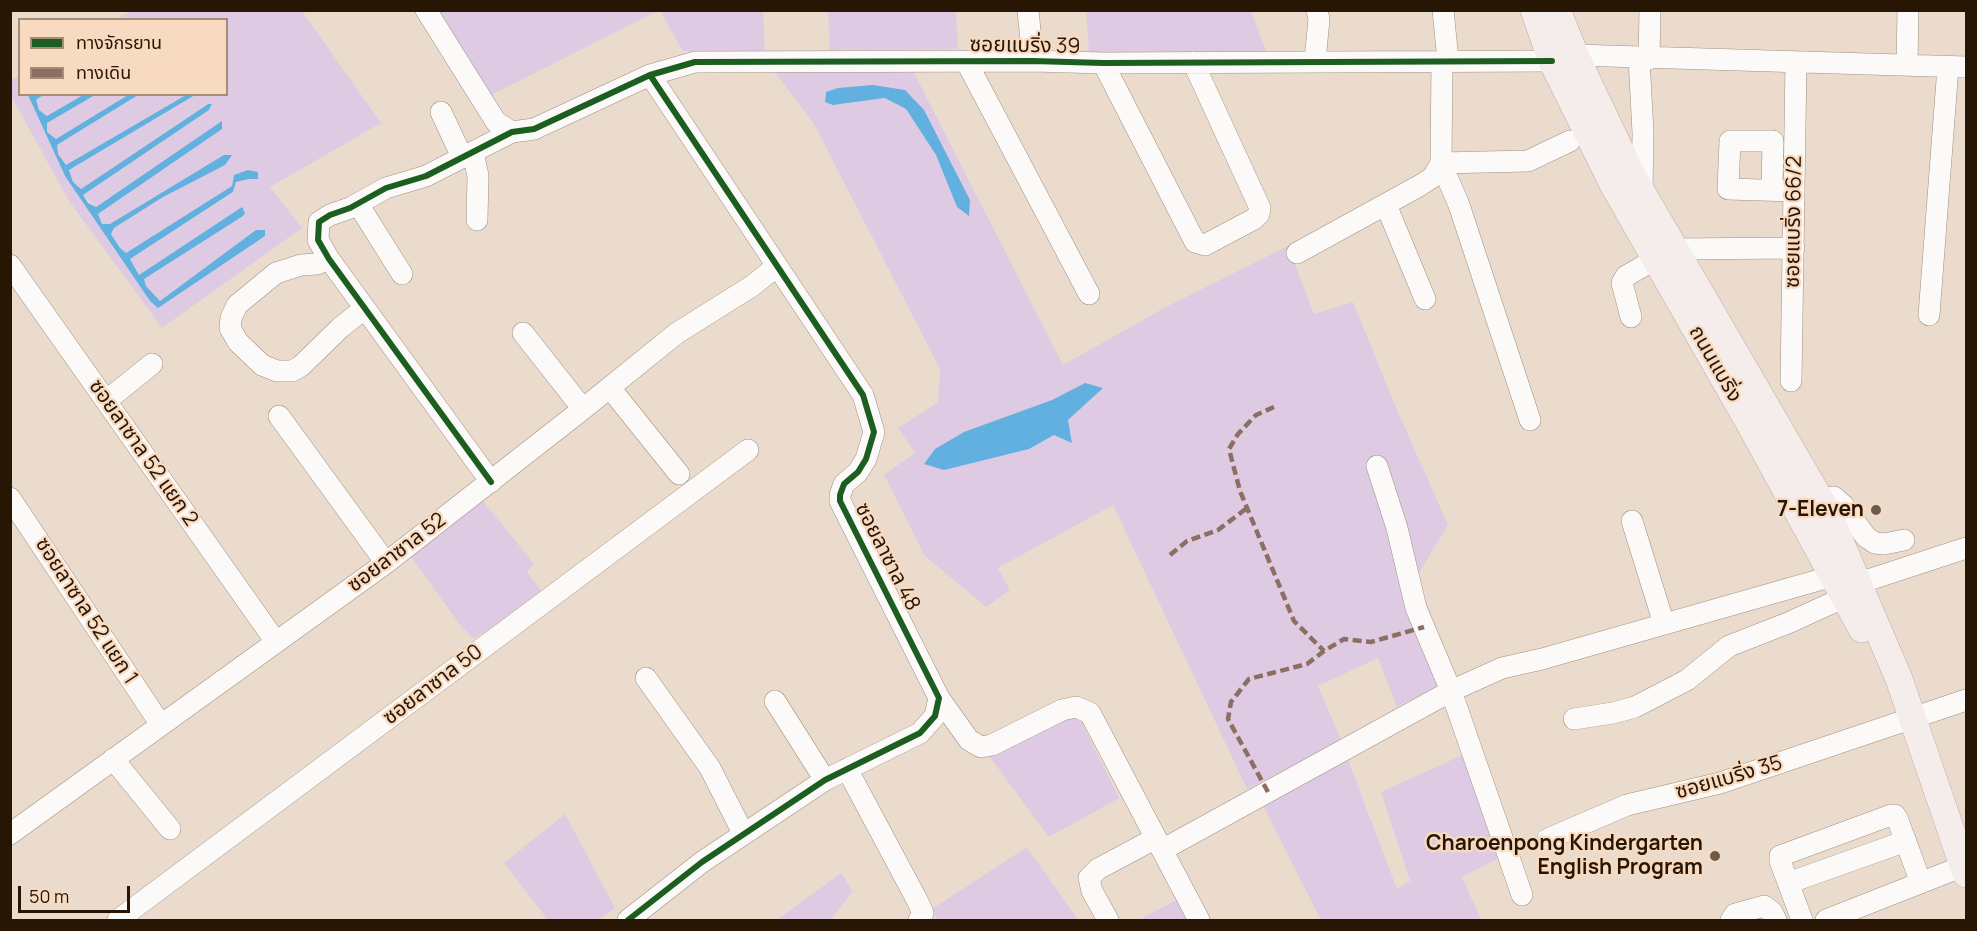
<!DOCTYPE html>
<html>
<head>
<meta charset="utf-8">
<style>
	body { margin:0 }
	#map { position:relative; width:1977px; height:931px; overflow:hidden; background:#ebdbcd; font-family:Manrope,"Noto Sans Thai",sans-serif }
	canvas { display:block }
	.frame { position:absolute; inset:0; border:12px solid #281605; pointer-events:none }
	.legend { position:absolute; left:18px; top:18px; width:210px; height:78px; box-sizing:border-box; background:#f8dac0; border:2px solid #a58c75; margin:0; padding:8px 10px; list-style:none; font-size:18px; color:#281605 }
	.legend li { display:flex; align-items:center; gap:12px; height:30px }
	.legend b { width:30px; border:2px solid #a58c75 }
	.scale { position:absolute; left:18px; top:886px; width:112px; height:27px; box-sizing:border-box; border:3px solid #281605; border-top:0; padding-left:8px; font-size:18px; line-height:21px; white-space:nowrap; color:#281605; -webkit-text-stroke:4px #f8dac0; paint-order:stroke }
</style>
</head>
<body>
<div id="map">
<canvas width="1977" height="931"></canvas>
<div class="frame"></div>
<ul class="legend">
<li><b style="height:8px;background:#1b5e20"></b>ทางจักรยาน</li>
<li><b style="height:8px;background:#8d6e63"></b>ทางเดิน</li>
</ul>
<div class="scale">50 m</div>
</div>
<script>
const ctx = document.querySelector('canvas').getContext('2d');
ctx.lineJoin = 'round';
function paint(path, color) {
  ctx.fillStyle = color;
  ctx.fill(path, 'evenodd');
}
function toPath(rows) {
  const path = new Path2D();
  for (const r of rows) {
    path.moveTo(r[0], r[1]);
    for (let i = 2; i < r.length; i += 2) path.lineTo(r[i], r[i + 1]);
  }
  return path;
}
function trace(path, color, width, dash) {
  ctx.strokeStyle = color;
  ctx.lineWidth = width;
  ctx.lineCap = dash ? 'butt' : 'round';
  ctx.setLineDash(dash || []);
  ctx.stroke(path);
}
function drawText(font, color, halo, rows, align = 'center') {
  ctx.font = font + ' Manrope,"Noto Sans Thai",sans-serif';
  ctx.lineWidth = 4.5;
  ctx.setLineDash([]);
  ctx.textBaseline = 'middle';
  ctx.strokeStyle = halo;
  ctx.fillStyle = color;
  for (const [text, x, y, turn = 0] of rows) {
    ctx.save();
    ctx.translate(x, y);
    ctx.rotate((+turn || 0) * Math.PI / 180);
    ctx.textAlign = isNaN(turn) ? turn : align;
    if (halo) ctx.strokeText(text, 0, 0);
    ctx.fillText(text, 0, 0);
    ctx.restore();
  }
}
paint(toPath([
	[132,10,302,11,381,123,270,187,302,228,162,328,69,201,11,96,10,81,19,76,20,94,28,95,65,176,150,301,158,307,264,236,264,230,256,230,160,301,146,286,143,279,243,216,245,213,242,207,139,275,130,259,233,193,236,182,249,179,235,175,232,186,126,253,120,248,111,234,114,228,163,197,110,224,102,224,98,214,222,129,222,122,95,207,83,195,209,110,212,104,207,104,81,189,73,182,69,170,195,95,226,94,226,20,117,19],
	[437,11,658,11,491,95],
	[660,11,763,11,765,55,683,51],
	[828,11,956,11,958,49,830,50],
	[1086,11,1251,11,1266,51,1212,56,1089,53],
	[912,69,1063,365,1166,307,1288,246,1314,314,1353,302,1394,403,1448,525,1417,576,1454,678,1397,707,1378,658,1318,686,1342,742,1247,789,1113,505,998,568,1010,590,986,607,924,555,884,475,915,453,898,428,938,402,940,369,814,124,773,70],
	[905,90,969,216,957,207,936,155,906,109,886,98,833,105],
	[1085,383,1068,420,1072,442,1054,435,1029,449,999,455,1052,400],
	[43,95,83,95,47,116,39,110,35,100],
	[95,95,128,95,56,140,47,132,47,123],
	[138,95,186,95,66,166,58,154,57,145],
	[483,501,534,564,527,572,542,592,474,639,461,626,411,557],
	[1067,713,1078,715,1119,798,1049,837,989,756],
	[1469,752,1499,858,1462,877,1481,920,1321,920,1261,802,1347,757,1397,889,1410,881,1381,792],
	[565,814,615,908,598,920,548,920,504,863],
	[1027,847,1078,920,938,920,932,909],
	[841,873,853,891,830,920,777,920],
	[1178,899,1189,920,1139,920]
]), '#decbe3');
paint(toPath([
	[873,85,905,90,924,110,970,200,969,216,957,207,936,155,906,109,885,98,833,105,825,102,826,92,838,88],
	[28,95,43,95,36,100,39,110,47,116,83,95,95,95,47,123,47,132,56,139,128,95,138,95,57,145,58,154,66,165,186,95,195,95,69,170,73,182,81,189,208,104,212,104,209,110,83,195,88,203,96,207,222,121,222,129,98,214,102,224,110,224,224,155,232,155,225,165,163,197,114,228,111,234,120,248,126,253,232,186,234,175,248,170,258,172,258,179,249,179,236,182,233,192,130,259,139,275,242,207,245,213,243,216,144,279,146,286,160,301,256,230,265,230,265,236,158,308,150,301,65,176],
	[1085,383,1103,388,1068,420,1072,443,1054,435,1029,449,944,470,924,464,935,449,964,432,1052,400]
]), '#62b0e0');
const minor = toPath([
	[426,10,496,122,512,132],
	[1028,10,1033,61],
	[1443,10,1448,60],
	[1575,55,1966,67],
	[1639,58,1643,133,1642,191],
	[1649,59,1650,10],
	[966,61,1089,294],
	[1315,61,1319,19,1317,10],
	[1103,63,1195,242,1205,245,1254,219,1259,214,1260,208,1193,62],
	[1907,65,1908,10],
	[441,112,462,157],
	[473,152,478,176,477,220],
	[1772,190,1773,141,1730,141,1728,189,1794,191],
	[358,204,402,274],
	[1386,205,1425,299],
	[1674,249,1794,248],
	[1297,253,1419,186,1433,177,1441,163,1442,60],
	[329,259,317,264,301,265,276,273,237,305,231,318,230,328,238,342,262,365,277,371,292,371,301,366,340,328,365,308],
	[10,265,276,642],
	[1929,315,1948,67],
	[1631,317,1622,283,1626,276,1654,260],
	[523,333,583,409],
	[1791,381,1796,63],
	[610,388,679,474],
	[106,401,152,364],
	[279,416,386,563],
	[1530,420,1459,205,1441,163,1528,161,1570,141],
	[1377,466,1397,528,1416,608,1451,691,1522,895],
	[491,482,329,259,318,240,319,222,330,215,350,208,386,188,426,176,512,132,534,129,650,75,695,62,1033,61,1103,63,1552,61],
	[10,498,161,725],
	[1820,499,1834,497,1843,505,1866,537,1875,543,1884,544,1904,540],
	[1632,521,1664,624],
	[1859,583,1966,548],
	[646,678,710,768,743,833],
	[939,698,969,740,981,747,992,745,1062,710,1076,707,1090,713,1199,920],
	[775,701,825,780],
	[1574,719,1613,713,1635,707,1687,680,1729,646,1788,623,1845,597],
	[113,759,170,829],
	[847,769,917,900,923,913,919,920],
	[10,834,386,563,583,409,677,333,752,286,777,266],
	[1548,839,1627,805,1720,783,1966,700],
	[1162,850,1451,691,1502,668,1542,659,1833,576],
	[1788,883,1906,841],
	[118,920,748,450],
	[628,920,702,862,825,780,920,733,935,716,939,698,840,501,840,495,844,484,858,472,866,459,874,432,863,395,650,75],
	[1108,920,1092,891,1089,878,1098,869,1156,838],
	[1731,920,1735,914,1764,906,1772,912,1776,920],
	[1802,920,1780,861,1780,856,1891,815,1895,815,1897,818,1921,883],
	[1826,920,1966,865]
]);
const major = toPath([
	[1534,10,1552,61,1614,186,1751,426,1862,629],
	[1557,10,1575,55,1633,177,1828,513,1899,679,1966,874]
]);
trace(minor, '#9f8f81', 22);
trace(major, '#beaba6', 28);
trace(minor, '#fcfaf8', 21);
trace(major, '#f4edec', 27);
trace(toPath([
	[1274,407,1256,415,1238,434,1229,449,1240,491,1294,621,1324,651],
	[1170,555,1187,541,1218,530,1247,508],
	[1268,792,1228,719,1231,702,1249,679,1307,664,1324,651,1344,639,1371,642,1424,627]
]), '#8d6e63', 4.5, [9, 4.5]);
trace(toPath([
	[491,482,329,259,318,240,319,222,330,215,350,208,386,188,426,176,512,132,534,129,650,75,695,62,1033,61,1103,63,1552,61],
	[628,920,702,862,825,780,920,733,935,716,939,698,840,501,840,495,844,484,858,472,866,459,874,432,863,395,650,75]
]), '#1b5e20', 6);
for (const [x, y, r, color] of [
	[1876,510,6,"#6c5b4b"],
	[1715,856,6,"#6c5b4b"]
]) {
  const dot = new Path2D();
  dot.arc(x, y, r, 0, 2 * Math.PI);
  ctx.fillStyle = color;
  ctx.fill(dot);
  trace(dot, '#f8dac0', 2);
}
drawText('21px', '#281605', '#f8dac0', [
	["ซอยแบริ่ง 39",1025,46,1],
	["ซอยแบริ่ง 66/2",1794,222,-89],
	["ถนนแบริ่ง",1715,364,60],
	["ซอยลาซาล 52 แยก 2",143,453,55],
	["ซอยลาซาล 52",397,553,-37],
	["ซอยลาซาล 48",887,557,63],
	["ซอยลาซาล 52 แยก 1",86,611,57],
	["ซอยลาซาล 50",433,685,-37],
	["ซอยแบริ่ง 35",1729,778,-16]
]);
drawText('bold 21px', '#281605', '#f8dac0', [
	["7-Eleven",1864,510],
	["Charoenpong Kindergarten",1703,844],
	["English Program",1703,868]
], 'right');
</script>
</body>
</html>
